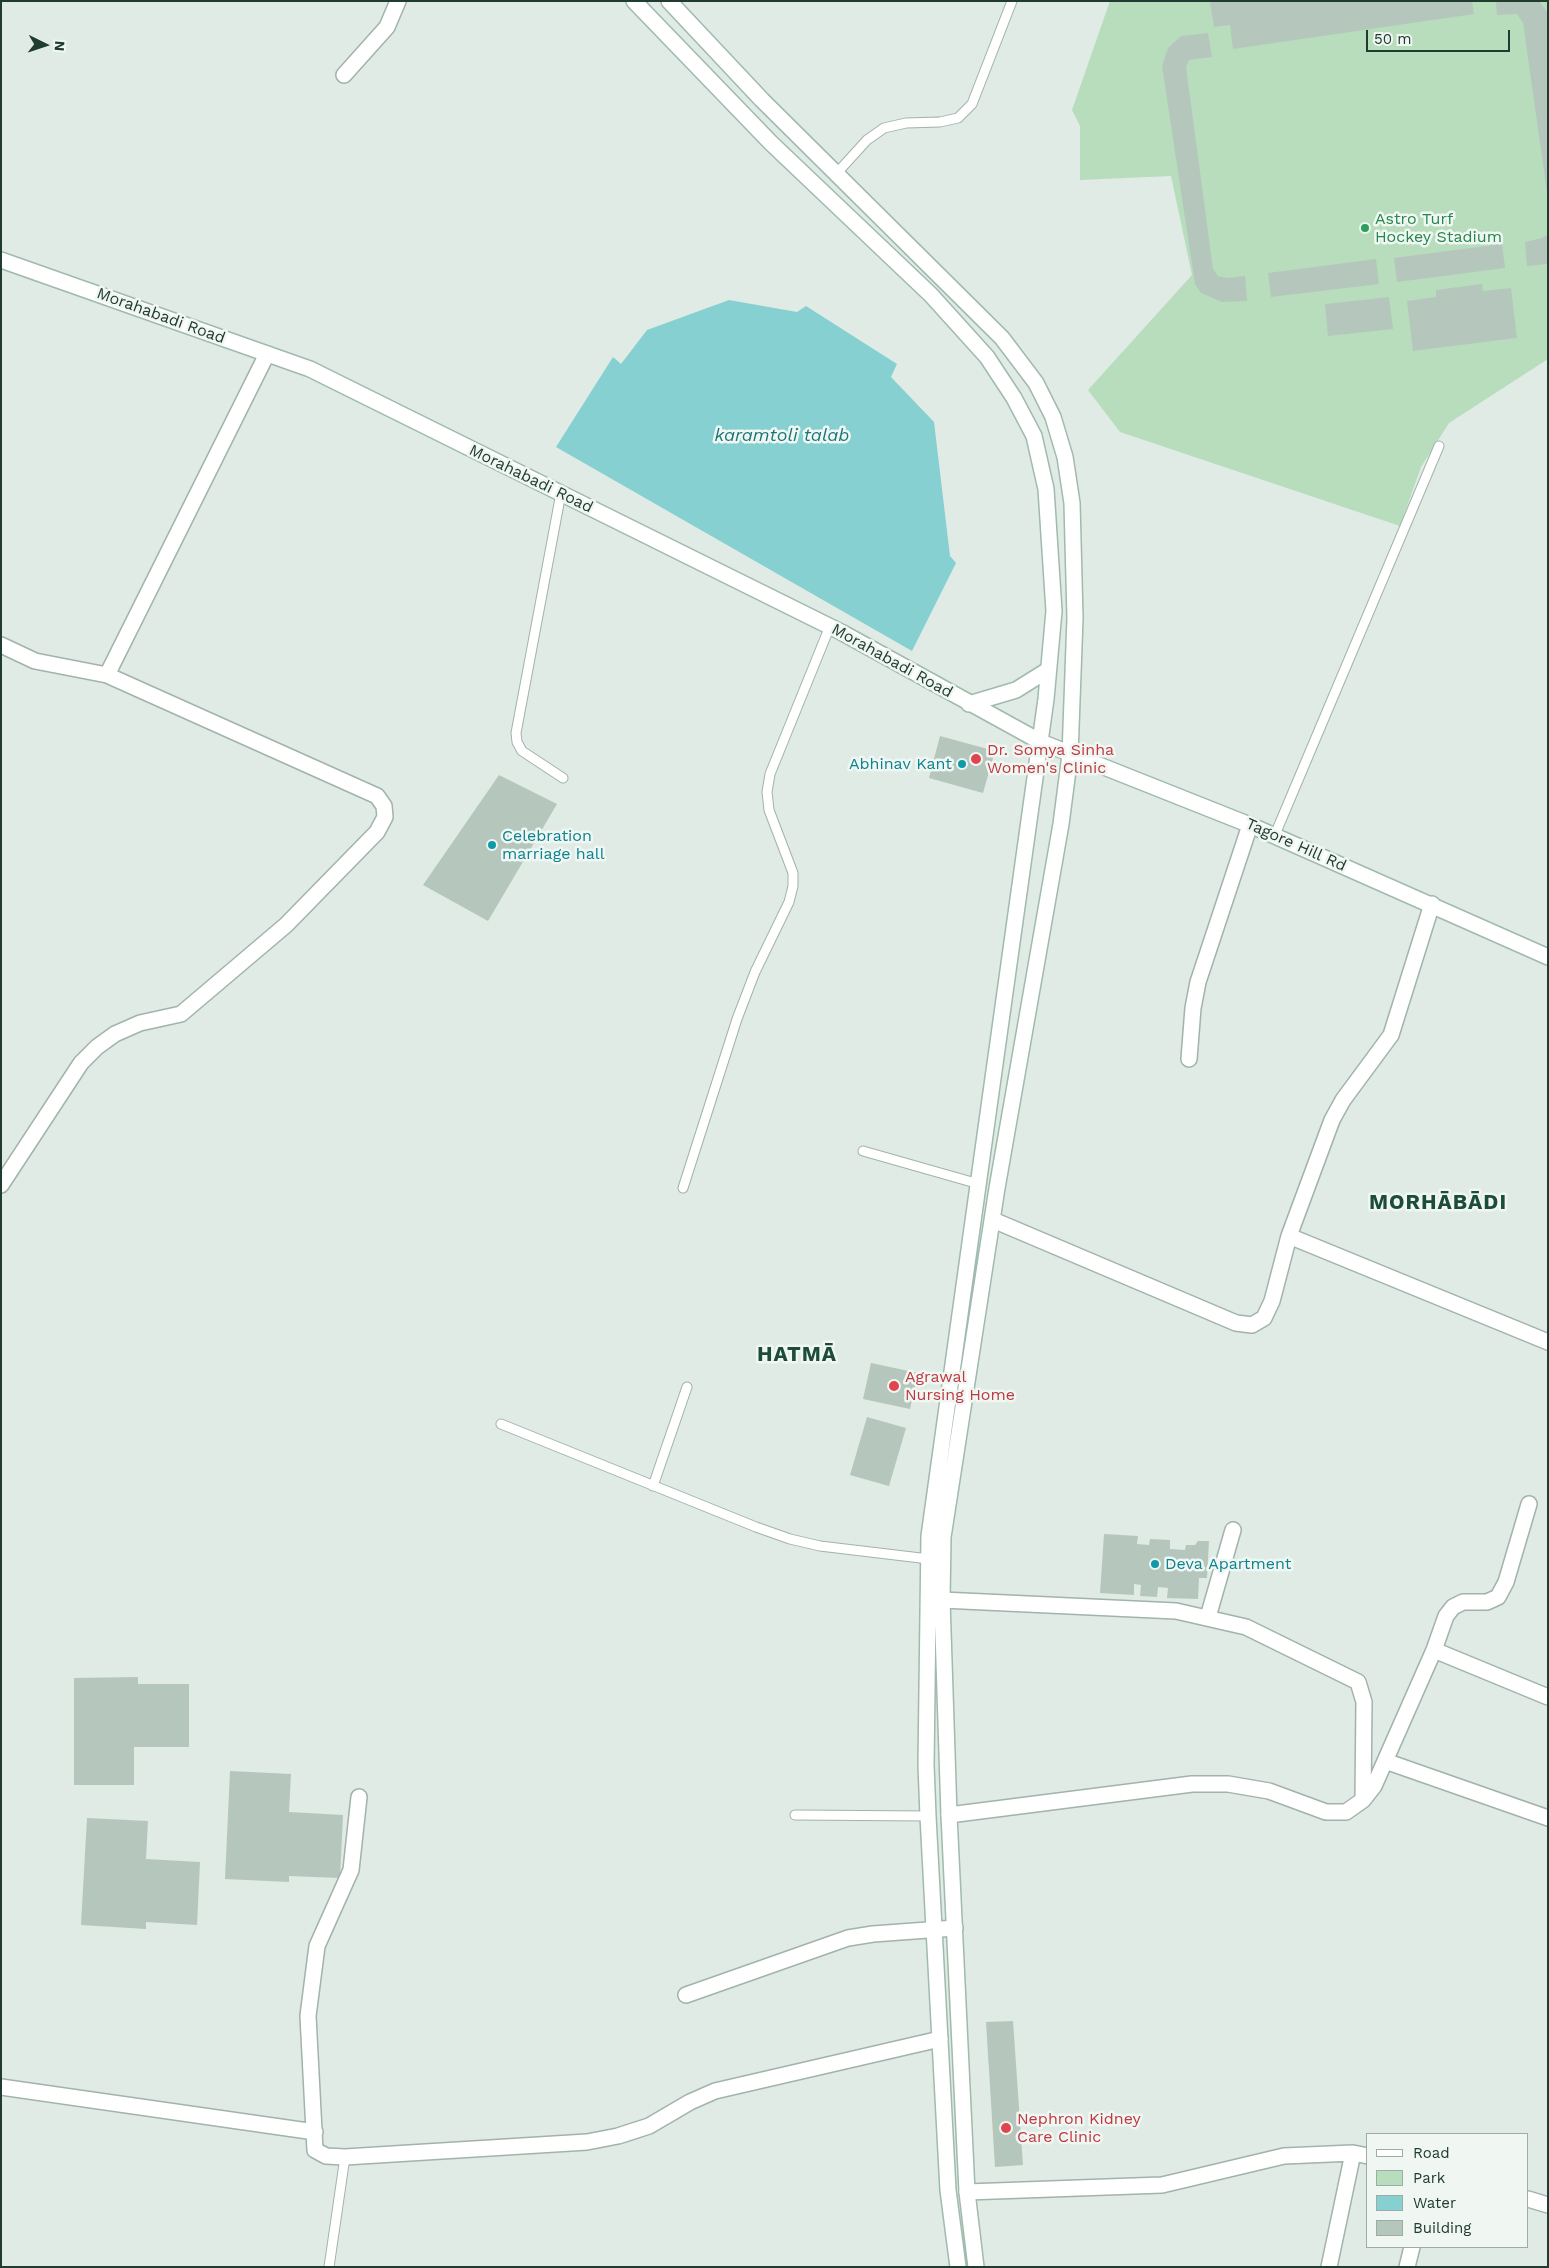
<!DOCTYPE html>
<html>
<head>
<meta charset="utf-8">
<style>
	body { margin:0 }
	#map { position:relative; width:1549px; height:2268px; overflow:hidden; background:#dfebe4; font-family:"Work Sans",sans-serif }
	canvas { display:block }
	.frame { position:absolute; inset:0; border:2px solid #203b30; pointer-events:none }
	.legend { position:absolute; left:1366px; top:2133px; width:162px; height:115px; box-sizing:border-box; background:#f0f7f3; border:1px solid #9daca5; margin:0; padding:6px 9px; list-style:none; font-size:15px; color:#203b30 }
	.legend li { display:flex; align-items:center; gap:10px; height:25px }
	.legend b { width:25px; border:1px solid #9daca5 }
	.north { position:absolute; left:20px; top:20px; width:50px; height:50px; -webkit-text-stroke:4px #f0f7f3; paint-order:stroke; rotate:94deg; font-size:14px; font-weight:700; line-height:20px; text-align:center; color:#203b30 }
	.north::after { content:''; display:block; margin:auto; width:18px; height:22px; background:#203b30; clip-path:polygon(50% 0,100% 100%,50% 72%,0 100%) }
	.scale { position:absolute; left:1366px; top:30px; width:144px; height:22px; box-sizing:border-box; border:2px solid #203b30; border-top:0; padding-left:6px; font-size:15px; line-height:18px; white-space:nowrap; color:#203b30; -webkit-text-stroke:4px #f0f7f3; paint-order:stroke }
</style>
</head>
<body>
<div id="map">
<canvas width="1549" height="2268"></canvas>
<div class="frame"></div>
<ul class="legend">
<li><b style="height:6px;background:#fff"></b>Road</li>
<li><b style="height:14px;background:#b7ddbc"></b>Park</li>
<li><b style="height:14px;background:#86d0d2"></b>Water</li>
<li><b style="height:14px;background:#b5c6bd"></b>Building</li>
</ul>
<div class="north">N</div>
<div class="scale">50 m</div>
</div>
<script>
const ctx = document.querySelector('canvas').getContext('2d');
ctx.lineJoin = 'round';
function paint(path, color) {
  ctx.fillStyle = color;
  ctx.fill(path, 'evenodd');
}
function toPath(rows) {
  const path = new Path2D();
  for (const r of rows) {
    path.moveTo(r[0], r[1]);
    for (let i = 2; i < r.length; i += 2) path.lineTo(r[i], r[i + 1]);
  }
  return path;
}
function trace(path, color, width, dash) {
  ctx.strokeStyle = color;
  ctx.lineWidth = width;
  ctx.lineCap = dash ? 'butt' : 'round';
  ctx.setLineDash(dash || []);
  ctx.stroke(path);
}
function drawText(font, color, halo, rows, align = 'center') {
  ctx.font = font + ' "Work Sans",sans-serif';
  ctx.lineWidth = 5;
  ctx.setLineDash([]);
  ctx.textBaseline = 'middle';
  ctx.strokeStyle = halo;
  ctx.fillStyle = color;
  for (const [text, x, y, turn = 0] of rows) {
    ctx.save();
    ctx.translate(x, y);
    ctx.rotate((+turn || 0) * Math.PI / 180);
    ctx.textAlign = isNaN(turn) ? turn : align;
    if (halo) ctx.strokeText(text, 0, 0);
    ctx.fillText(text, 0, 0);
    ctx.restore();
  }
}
paint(toPath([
	[1110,1,1548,1,1548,359,1449,423,1421,467,1400,526,1120,432,1088,390,1192,275,1171,176,1080,180,1080,126,1072,110]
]), '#b7ddbc');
paint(toPath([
	[729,300,797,312,806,306,897,364,891,377,934,422,950,556,956,563,912,651,556,447,613,357,621,364,647,330]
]), '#86d0d2');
paint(toPath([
	[1218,1,1472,1,1474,14,1233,49,1230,25,1214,27,1210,2],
	[1496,1,1539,1,1548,13,1548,199,1523,23,1517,14,1497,15],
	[1208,33,1212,57,1189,60,1186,67,1213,269,1218,276,1228,278,1245,276,1247,301,1222,302,1201,293,1195,284,1162,66,1168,48,1181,36],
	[1548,234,1548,264,1527,266,1525,242,1542,238],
	[1502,244,1505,268,1397,282,1394,258],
	[1376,259,1379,284,1271,297,1268,273],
	[1482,284,1483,291,1511,288,1517,338,1413,351,1407,301,1436,297,1436,290],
	[1389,297,1393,329,1328,336,1325,304],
	[940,736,995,751,983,793,929,778],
	[499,775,557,804,488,921,423,885],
	[871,1363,918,1373,910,1409,863,1399],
	[867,1417,906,1428,889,1486,850,1475],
	[1104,1534,1138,1536,1137,1544,1149,1545,1150,1539,1170,1540,1170,1549,1185,1550,1186,1545,1195,1545,1198,1541,1209,1541,1207,1578,1199,1578,1198,1599,1167,1598,1168,1588,1158,1587,1157,1597,1140,1596,1141,1585,1134,1584,1134,1595,1100,1593],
	[138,1677,138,1684,189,1684,189,1747,134,1747,134,1785,74,1785,74,1678],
	[230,1771,291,1774,289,1812,343,1815,340,1878,289,1876,289,1882,225,1879],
	[87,1818,148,1821,146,1859,200,1862,197,1925,146,1922,146,1929,81,1925],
	[1013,2021,1023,2165,995,2167,986,2022]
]), '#b5c6bd');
const lane = toPath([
	[836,174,867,140,884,128,906,123,940,122,958,118,972,104,1012,1],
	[561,493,516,733,517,742,522,751,563,778],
	[1274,837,1439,446],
	[863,1151,979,1184],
	[683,1188,737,1019,755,972,789,902,793,886,793,873,769,810,767,792,770,774,830,626],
	[501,1424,756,1527,790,1539,820,1546,929,1559],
	[653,1486,687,1387],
	[795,1815,928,1816],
	[329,2267,345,2157]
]);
const street = toPath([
	[344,75,387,27,398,1],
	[1,645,35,661,107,675,377,796,384,806,385,817,377,832,286,925,181,1014,140,1023,115,1034,97,1047,81,1063,1,1185],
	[107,675,267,354],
	[1189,1059,1193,1008,1198,982,1250,825],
	[993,1220,1236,1323,1252,1325,1264,1318,1272,1301,1289,1236,1332,1120,1343,1100,1391,1035,1432,904],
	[1289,1236,1548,1342],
	[942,1600,1176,1611,1246,1627,1358,1682,1364,1702,1363,1800],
	[1208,1617,1233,1530],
	[1434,1650,1446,1616,1453,1607,1463,1602,1487,1602,1498,1597,1506,1582,1529,1504],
	[1385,1761,1548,1818],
	[359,1797,351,1870,317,1946,308,2016,315,2150,326,2156,345,2157,587,2142,618,2136,649,2126,690,2102,715,2091,940,2039],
	[949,1815,1192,1784,1228,1784,1269,1791,1326,1812,1346,1812,1363,1800,1374,1786,1434,1650,1548,1697],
	[686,1995,848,1938,873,1934,955,1928],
	[1,2087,315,2132],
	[967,2192,1162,2185,1284,2156,1353,2153,1368,2156],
	[1528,2199,1548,2205],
	[1329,2267,1353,2153],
	[1407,2267,1412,2247]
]);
const secondary = toPath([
	[634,1,771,143,931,295,987,357,1014,398,1034,436,1046,489,1054,611,1046,699,929,1536,926,1765,928,1816,948,2190,958,2267],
	[669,1,762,100,1002,338,1036,383,1053,417,1065,457,1072,503,1075,618,1070,755,1061,824,997,1188,943,1537,942,1600,949,1815,967,2192,976,2267],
	[1,260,310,369,841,632,1041,742,1250,825,1548,957],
	[969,704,1016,690,1048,670]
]);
trace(lane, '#a2b3aa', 11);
trace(street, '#a2b3aa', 18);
trace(secondary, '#a0baad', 18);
trace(lane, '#fff', 9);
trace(street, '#fff', 15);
trace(secondary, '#fff', 15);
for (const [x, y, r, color] of [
	[1365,228,5,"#2e9e5b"],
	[976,759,6,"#e0444e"],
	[962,764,5,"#0f9aa8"],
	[492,845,5,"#0f9aa8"],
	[894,1386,6,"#e0444e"],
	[1155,1564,5,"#0f9aa8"],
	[1006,2128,6,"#e0444e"]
]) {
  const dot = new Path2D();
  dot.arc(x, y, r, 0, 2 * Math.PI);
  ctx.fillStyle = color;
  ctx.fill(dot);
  trace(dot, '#f0f7f3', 2);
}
drawText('16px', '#27864d', '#f0f7f3', [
	["Astro Turf",1375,219],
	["Hockey Stadium",1375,237]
], 'left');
drawText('16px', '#203b30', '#f0f7f3', [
	["Morahabadi Road",161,316,20],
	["Morahabadi Road",531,479,26],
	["Morahabadi Road",892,661,29],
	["Tagore Hill Rd",1296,845,24]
]);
drawText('16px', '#be3a42', '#f0f7f3', [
	["Dr. Somya Sinha",987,750],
	["Women's Clinic",987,768],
	["Agrawal",905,1377],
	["Nursing Home",905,1395],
	["Nephron Kidney",1017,2119],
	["Care Clinic",1017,2137]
], 'left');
drawText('16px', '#0d838f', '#f0f7f3', [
	["Abhinav Kant",952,764,"right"],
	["Celebration",502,836],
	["marriage hall",502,854],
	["Deva Apartment",1165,1564]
], 'left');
drawText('italic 18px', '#197578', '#f0f7f3', [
	["karamtoli talab",782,436]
]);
ctx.letterSpacing = '1px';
drawText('bold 21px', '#1c4d3a', '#f0f7f3', [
	["MORHĀBĀDI",1438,1203],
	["HATMĀ",797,1355]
]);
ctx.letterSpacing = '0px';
</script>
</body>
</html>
